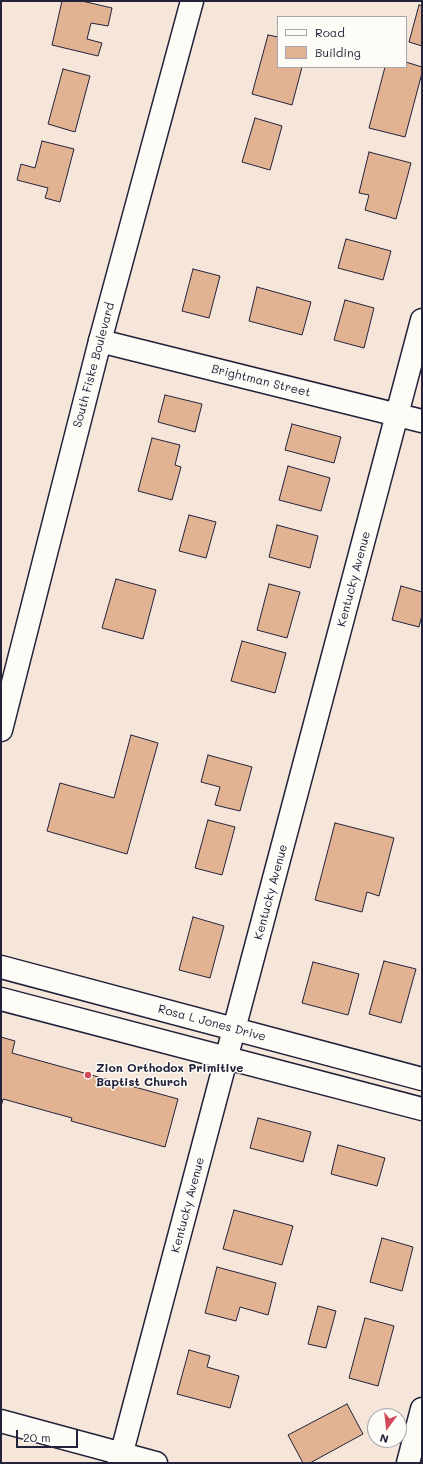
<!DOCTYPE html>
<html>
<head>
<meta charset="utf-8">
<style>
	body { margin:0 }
	#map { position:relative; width:423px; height:1464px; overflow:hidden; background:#f5e6d9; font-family:Mali,sans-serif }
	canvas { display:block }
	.frame { position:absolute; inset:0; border:2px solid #22223b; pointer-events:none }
	.legend { position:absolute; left:277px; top:16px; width:130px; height:52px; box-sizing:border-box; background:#fdfcf7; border:1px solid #a5a5ac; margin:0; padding:5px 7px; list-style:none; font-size:12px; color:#22223b }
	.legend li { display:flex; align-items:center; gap:8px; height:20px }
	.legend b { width:20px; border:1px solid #a5a5ac }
	.north { position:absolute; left:367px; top:1408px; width:40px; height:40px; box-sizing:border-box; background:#fdfcf7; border:1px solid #a5a5ac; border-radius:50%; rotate:195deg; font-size:11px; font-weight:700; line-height:16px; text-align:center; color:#22223b }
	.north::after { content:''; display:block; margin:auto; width:14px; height:18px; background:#d1495b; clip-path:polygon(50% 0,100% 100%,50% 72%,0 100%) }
	.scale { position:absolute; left:16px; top:1430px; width:62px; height:18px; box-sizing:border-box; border:2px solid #22223b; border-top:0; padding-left:5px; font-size:12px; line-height:14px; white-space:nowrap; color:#22223b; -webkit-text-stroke:3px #fdfcf7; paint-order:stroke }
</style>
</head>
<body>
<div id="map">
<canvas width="423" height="1464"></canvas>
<div class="frame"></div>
<ul class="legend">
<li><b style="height:5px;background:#fdfcf7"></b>Road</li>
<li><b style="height:11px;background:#e2b393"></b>Building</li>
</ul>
<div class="north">N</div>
<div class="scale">20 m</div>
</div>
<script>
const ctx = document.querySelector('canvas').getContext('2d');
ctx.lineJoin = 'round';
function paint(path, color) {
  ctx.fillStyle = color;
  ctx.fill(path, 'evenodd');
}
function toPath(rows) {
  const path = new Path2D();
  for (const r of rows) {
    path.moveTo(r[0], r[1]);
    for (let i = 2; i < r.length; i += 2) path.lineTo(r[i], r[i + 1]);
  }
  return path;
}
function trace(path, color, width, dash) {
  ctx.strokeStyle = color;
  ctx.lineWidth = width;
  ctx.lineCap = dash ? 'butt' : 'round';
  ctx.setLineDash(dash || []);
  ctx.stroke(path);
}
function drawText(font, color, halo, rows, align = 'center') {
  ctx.font = font + ' Mali,sans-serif';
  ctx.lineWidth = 3;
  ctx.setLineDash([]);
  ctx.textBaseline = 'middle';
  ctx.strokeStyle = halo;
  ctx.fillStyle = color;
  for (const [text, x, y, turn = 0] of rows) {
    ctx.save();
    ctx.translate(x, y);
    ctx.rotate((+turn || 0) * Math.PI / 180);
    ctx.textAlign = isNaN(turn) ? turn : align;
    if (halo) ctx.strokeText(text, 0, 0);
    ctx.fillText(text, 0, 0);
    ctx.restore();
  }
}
const building = toPath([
	[62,1,82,1,112,8,108,26,91,23,87,39,102,43,98,56,52,45,62,1],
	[419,5,422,6,422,46,409,42,419,5],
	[268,35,278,37,278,67,302,67,292,105,252,94,268,35],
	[406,62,422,67,422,73,405,137,369,128,385,67,406,67,406,62],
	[63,69,90,76,75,132,48,124,63,69],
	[255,118,282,126,270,170,242,162,255,118],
	[42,141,74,149,60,202,45,198,48,188,17,180,21,164,35,168,42,141],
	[369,152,411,163,396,219,365,210,369,195,359,193,369,152],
	[346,239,391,251,383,280,338,268,346,239],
	[193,269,220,276,209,318,182,311,193,269],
	[257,287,311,302,302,335,249,321,257,287],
	[345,300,374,308,364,348,334,340,345,300],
	[165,395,202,404,195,432,158,422,165,395],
	[292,424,341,437,334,463,285,450,292,424],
	[152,438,180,445,175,465,181,467,172,500,138,491,152,438],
	[288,466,330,478,321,511,279,500,288,466],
	[189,515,216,522,206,558,179,551,189,515],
	[277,525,318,536,310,568,269,557,277,525],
	[116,579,156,590,143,639,102,628,116,579],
	[269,584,300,592,287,638,257,630,269,584],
	[401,586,422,592,422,615,419,627,392,620,401,586],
	[242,641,286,653,275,693,231,681,242,641],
	[131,735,158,743,127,854,47,831,60,783,114,798,131,735],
	[208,755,252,767,240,811,215,805,220,787,201,782,208,755],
	[208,820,235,827,222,875,195,868,208,820],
	[335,823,394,838,379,896,367,892,362,912,315,900,335,823],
	[193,917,224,926,210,978,179,970,193,917],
	[384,961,416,969,401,1023,369,1014,384,961],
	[313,962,359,974,348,1015,302,1003,313,962],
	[1,1037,15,1041,12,1053,178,1099,165,1147,71,1121,72,1118,3,1099,1,1107,1,1037],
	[258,1118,311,1132,303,1162,250,1148,258,1118],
	[338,1145,385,1158,377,1186,331,1174,338,1145],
	[234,1210,293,1226,282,1265,223,1249,234,1210],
	[382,1238,413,1247,402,1291,370,1282,382,1238],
	[217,1267,276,1283,268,1315,240,1307,236,1321,205,1313,217,1267],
	[318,1306,336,1311,326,1348,308,1344,318,1306],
	[365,1318,394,1326,378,1386,349,1378,365,1318],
	[189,1350,210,1356,207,1367,239,1376,230,1408,177,1394,189,1350],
	[347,1404,363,1434,310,1463,303,1463,288,1435,347,1404]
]);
paint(building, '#e2b393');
trace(building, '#22223b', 1);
const minor = toPath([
	[100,341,422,421],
	[1,967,422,1079],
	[1,999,422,1109],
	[1,1421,156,1463],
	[119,1463,422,320],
	[408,1463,422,1409]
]);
const major = toPath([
	[1,730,100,341,192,1]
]);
trace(minor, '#22223b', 25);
trace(major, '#22223b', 25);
trace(minor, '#fdfcf7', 22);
trace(major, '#fdfcf7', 22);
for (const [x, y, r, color] of [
	[88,1075,4,"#d1495b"]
]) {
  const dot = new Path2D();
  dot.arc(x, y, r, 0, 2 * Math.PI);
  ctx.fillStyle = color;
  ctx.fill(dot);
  trace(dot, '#fdfcf7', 1.5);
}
drawText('12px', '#22223b', '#fdfcf7', [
	["South Fiske Boulevard",94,365,-75],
	["Brightman Street",261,381,14],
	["Kentucky Avenue",354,579,-75],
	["Kentucky Avenue",271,892,-75],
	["Rosa L Jones Drive",212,1023,15],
	["Kentucky Avenue",188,1205,-75]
]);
drawText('bold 12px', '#22223b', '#fdfcf7', [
	["Zion Orthodox Primitive",96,1068],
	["Baptist Church",96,1082]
], 'left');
</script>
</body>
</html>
